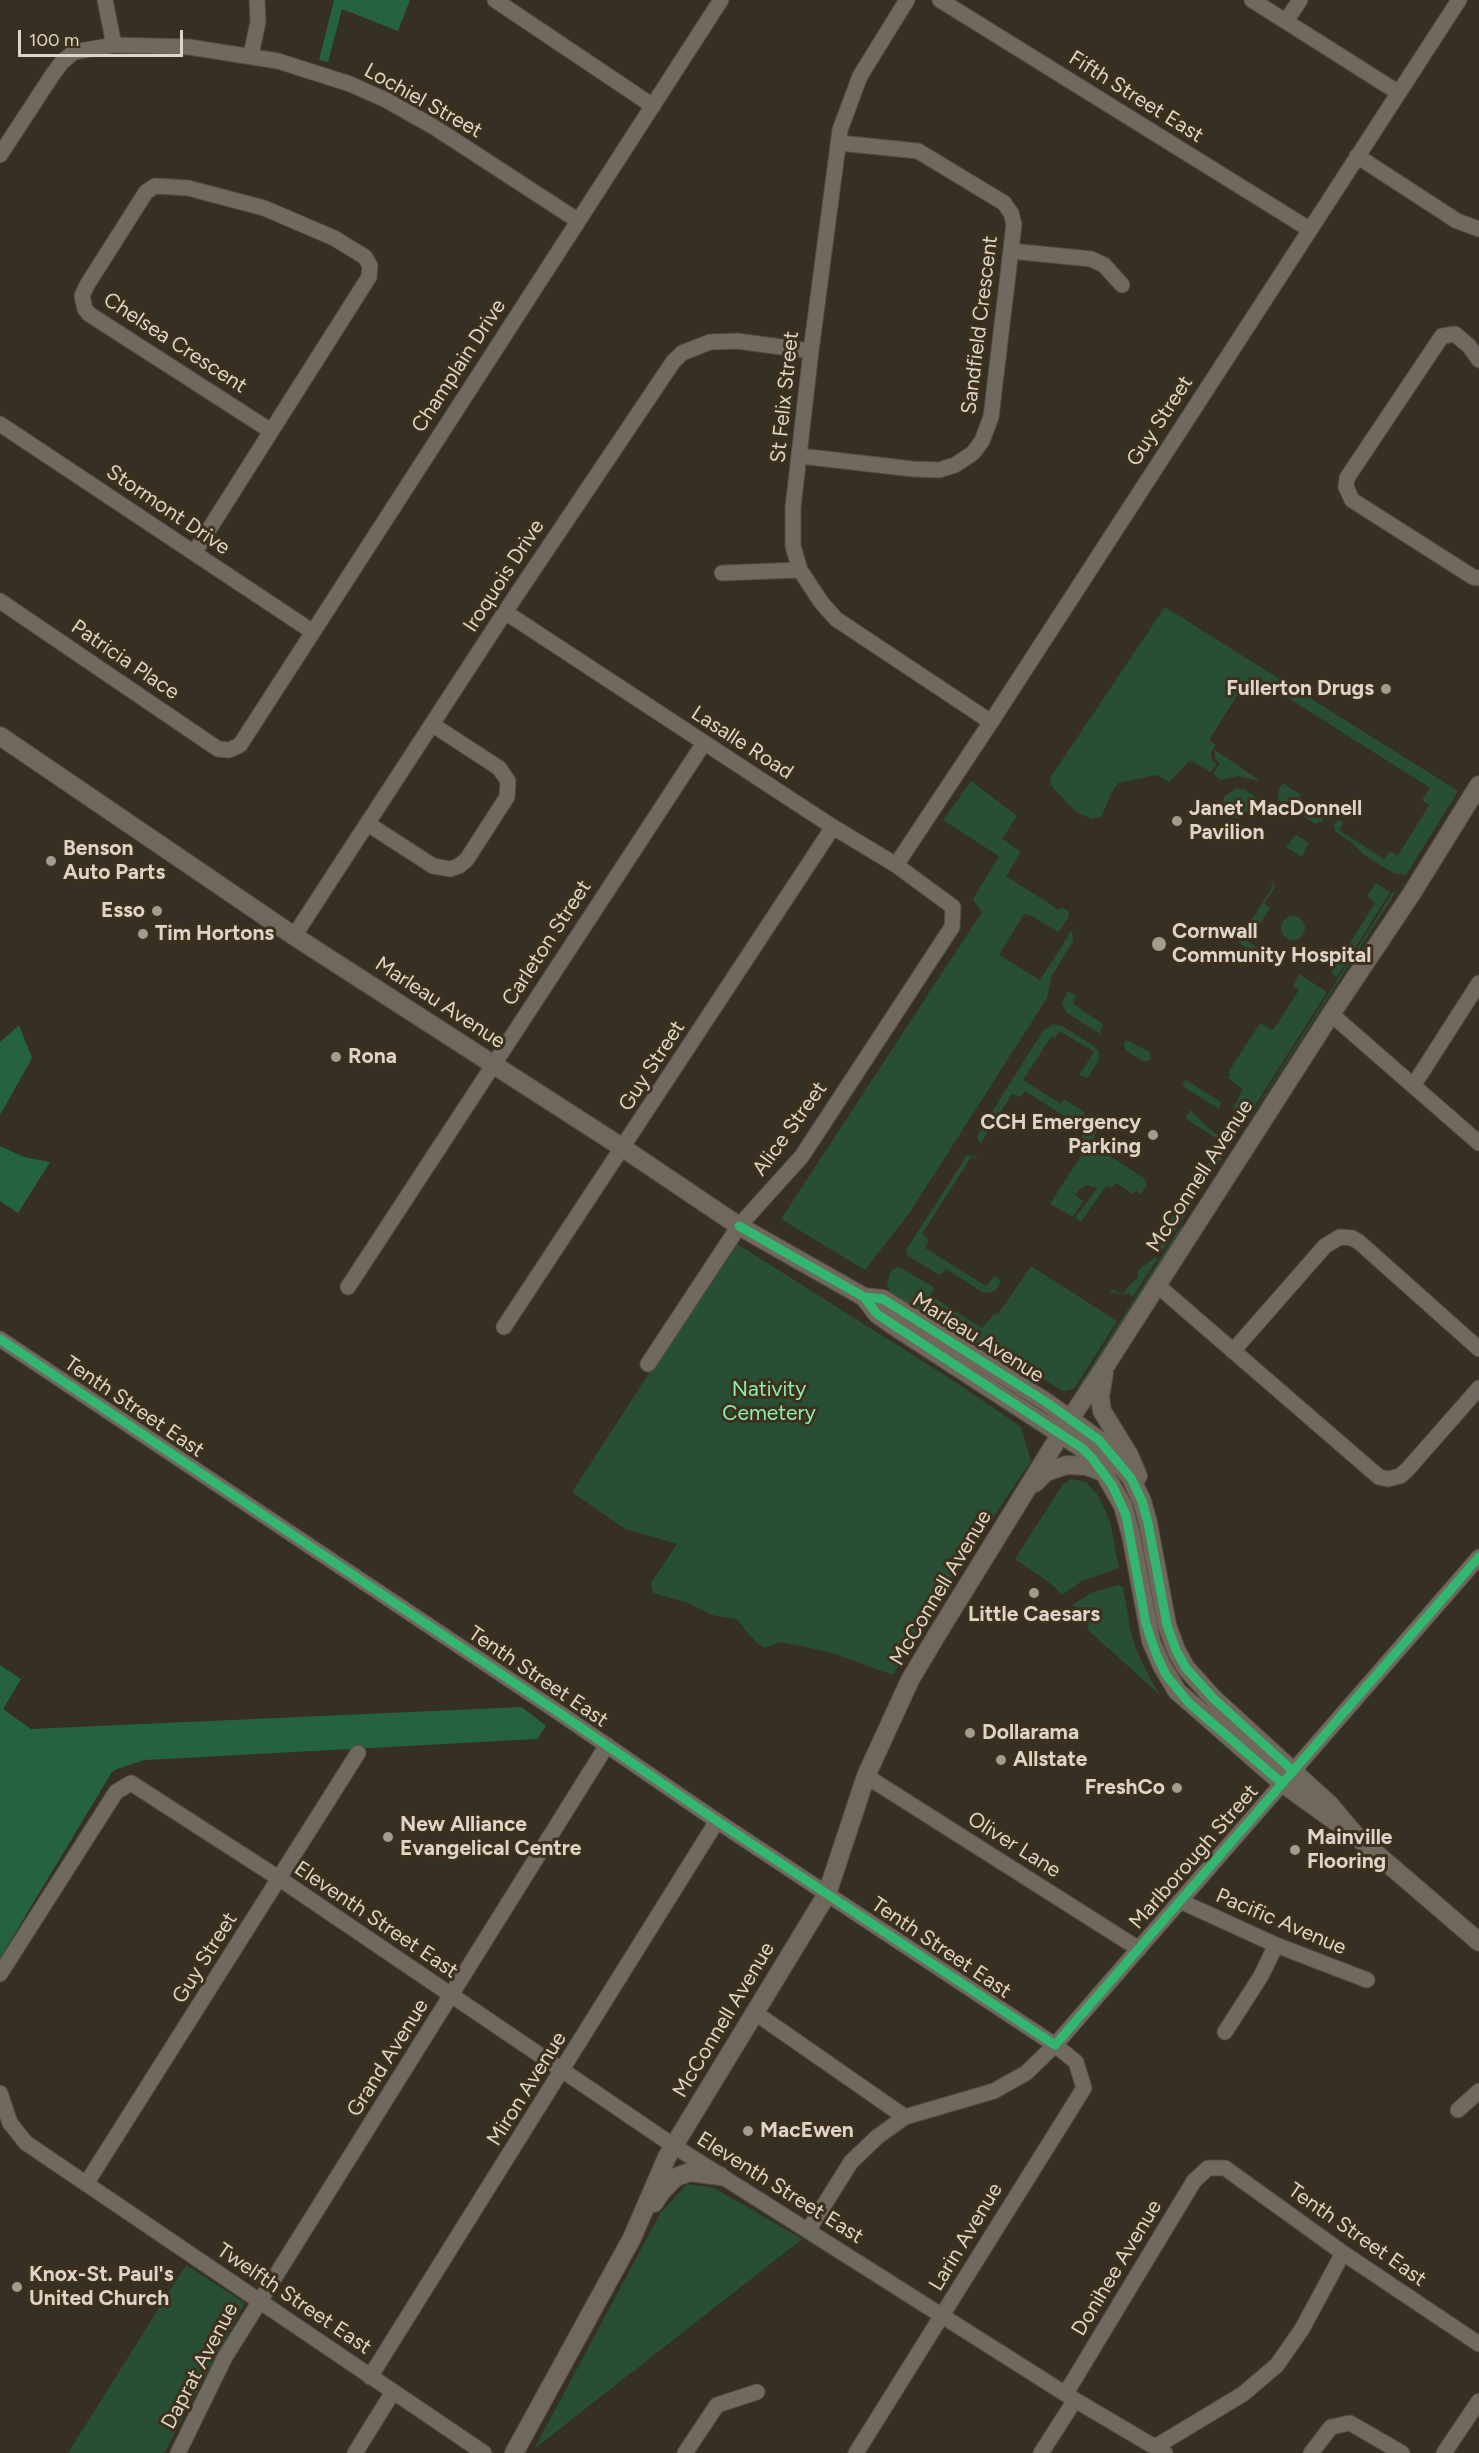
<!DOCTYPE html>
<html>
<head>
<meta charset="utf-8">
<style>
	body { margin:0 }
	#map { position:relative; width:1479px; height:2453px; overflow:hidden; background:#352f24; font-family:Figtree,sans-serif }
	canvas { display:block }
	.scale { position:absolute; left:18px; top:30px; width:165px; height:27px; box-sizing:border-box; border:3px solid #ddd5c9; border-top:0; padding-left:8px; font-size:18px; line-height:21px; white-space:nowrap; color:#ddd5c9; -webkit-text-stroke:4px #3d311c; paint-order:stroke }
</style>
</head>
<body>
<div id="map">
<canvas width="1479" height="2453"></canvas>
<div class="scale">100 m</div>
</div>
<script>
const ctx = document.querySelector('canvas').getContext('2d');
ctx.lineJoin = 'round';
function paint(path, color) {
  ctx.fillStyle = color;
  ctx.fill(path, 'evenodd');
}
function toPath(rows) {
  const path = new Path2D();
  for (const r of rows) {
    if (r.length === 3) {
      path.moveTo(r[0] + r[2], r[1]);
      path.arc(r[0], r[1], r[2], 0, 2 * Math.PI);
      continue;
    }
    path.moveTo(r[0], r[1]);
    for (let i = 2; i < r.length; i += 2) path.lineTo(r[i], r[i + 1]);
  }
  return path;
}
function trace(path, color, width, dash) {
  ctx.strokeStyle = color;
  ctx.lineWidth = width;
  ctx.lineCap = dash ? 'butt' : 'round';
  ctx.setLineDash(dash || []);
  ctx.stroke(path);
}
function drawText(font, color, halo, rows, align = 'center') {
  ctx.font = font + ' Figtree,sans-serif';
  ctx.lineWidth = 6;
  ctx.setLineDash([]);
  ctx.textBaseline = 'middle';
  ctx.strokeStyle = halo;
  ctx.fillStyle = color;
  for (const [text, x, y, turn = 0] of rows) {
    ctx.save();
    ctx.translate(x, y);
    ctx.rotate((+turn || 0) * Math.PI / 180);
    ctx.textAlign = isNaN(turn) ? turn : align;
    if (halo) ctx.strokeText(text, 0, 0);
    ctx.fillText(text, 0, 0);
    ctx.restore();
  }
}
paint(toPath([
	[1165,607,1458,791,1406,875,1393,873,1363,854,1352,843,1335,831,1334,824,1338,820,1344,822,1339,830,1384,859,1390,851,1398,856,1429,805,1422,800,1430,788,1260,680,1254,688,1245,683,1209,740,1216,745,1211,752,1212,760,1217,764,1211,772,1190,760,1169,782,1157,775,1118,783,1112,792,1101,817,1092,819,1076,812,1052,787,1050,779,1054,772],
	[1215,750,1259,780,1259,781,1238,776,1221,780,1213,774,1220,763,1215,759],
	[971,781,1017,816,1002,839,1021,852,1006,876,1059,910,1062,907,1069,912,1068,919,1058,932,1030,915,1024,914,999,955,1040,980,1072,930,1073,941,1051,977,1047,998,910,1212,865,1270,781,1219,982,912,973,899,999,856,943,820],
	[1283,783,1301,795,1297,804,1316,816,1321,809,1326,811,1322,821,1315,824,1278,800,1279,789],
	[1235,789,1244,789,1257,798,1253,807,1241,817,1235,818,1226,813,1223,804,1224,797],
	[1296,835,1309,843,1302,857,1286,847],
	[1269,881,1276,885,1264,904,1270,908,1255,932,1250,930,1244,939,1261,950,1257,955,1238,942,1273,886],
	[1376,883,1390,892,1337,977,1331,973,1375,903,1367,896],
	[1394,890,1393,896,1249,1121,1248,1121],
	[1293,928,12],
	[1299,974,1327,992,1247,1118,1245,1117,1240,1121,1234,1116,1233,1108,1243,1089,1228,1078,1230,1074,1228,1073,1260,1023,1273,1030,1299,990,1293,986],
	[1068,991,1076,996,1073,1004,1103,1024,1100,1034,1066,1012,1062,1003],
	[1053,1024,1062,1026,1094,1046,1099,1052,1099,1059,1088,1078,1079,1075,1094,1052,1060,1031,1055,1038,1051,1037,1023,1080,1061,1104,1064,1099,1085,1113,1078,1125,1025,1091,1020,1097,1012,1094,981,1143,982,1146,977,1138,980,1131,1042,1032],
	[1127,1040,1149,1052,1151,1059,1144,1062,1125,1050,1124,1043],
	[1186,1080,1221,1102,1219,1109,1184,1087,1182,1085],
	[1190,1110,1207,1127,1225,1140,1228,1148,1187,1212,1183,1203,1222,1142,1185,1118],
	[1089,1114,1102,1122,1094,1136,1095,1146,1144,1178,1147,1185,1141,1194,1136,1191,1133,1194,1116,1183,1111,1188,1106,1186,1081,1222,1075,1218,1097,1188,1087,1185,1078,1191,1075,1195,1083,1201,1073,1217,1050,1204,1089,1143,1081,1137,1086,1130,1081,1127],
	[967,1155,974,1156,979,1160,971,1157,922,1234,929,1240,925,1248,986,1286,994,1276,1001,1281,996,1290,989,1293,982,1292,946,1269,941,1274,938,1274,908,1256,906,1250],
	[1177,1208,1186,1214,1160,1254,1154,1250],
	[1181,1226,1184,1227,1085,1381,1077,1389],
	[734,1242,957,1383,1021,1427,1031,1461,949,1583,893,1675,832,1653,796,1645,779,1642,765,1648,757,1643,736,1619,712,1615,686,1602,653,1593,651,1583,677,1544,625,1529,572,1492],
	[1155,1257,1157,1259,1132,1298,1130,1293,1122,1295,1110,1292,1112,1289,1121,1294,1124,1293,1130,1284,1138,1278,1138,1271,1143,1265,1146,1265],
	[1031,1266,1117,1321,1075,1387,1069,1390,1062,1391,1022,1365,1019,1369,1016,1368,891,1293,887,1285,890,1272,896,1268,901,1268,932,1286,934,1288,930,1295,982,1328,993,1315,998,1314],
	[1072,1479,1086,1482,1098,1495,1110,1522,1119,1568,1082,1581,1062,1595,1054,1586,1015,1559,1063,1484],
	[1118,1585,1123,1587,1130,1628,1137,1652,1152,1682,1161,1696,1087,1629,1089,1622,1072,1605,1093,1592],
	[687,2184,714,2188,802,2239,534,2449,660,2214],
	[186,2265,245,2303,164,2453,68,2453]
]), '#284f36');
paint(toPath([
	[334,0,410,0,398,31,342,9,328,62,319,60],
	[19,1025,32,1058,0,1115,0,1042],
	[0,1146,24,1157,50,1162,18,1213,0,1201],
	[0,1665,21,1679,3,1709,31,1729,522,1707,546,1726,537,1739,145,1760,117,1769,112,1772,0,1958]
]), '#256340');
const minor = toPath([
	[105,0,114,45],
	[495,0,653,106],
	[907,0,860,76,840,130,811,351,793,507,793,546,800,570,821,602,836,619,991,722],
	[940,0,1309,229],
	[1252,0,1399,93],
	[1286,21,1300,0],
	[251,55,258,22,257,0],
	[0,155,53,74,62,62,74,52,114,45,189,47,278,61,350,84,386,100,434,127,577,220],
	[1357,156,1457,221,1479,229],
	[1011,251,1091,259,1104,265,1122,285],
	[1479,360,1469,346,1455,334,1442,336,1347,478,1346,487,1352,500,1473,577,1479,578],
	[0,424,313,632],
	[800,456,913,469,939,470,955,465,973,453,982,441,991,417,1014,224,1011,213,1004,203,918,151,839,143],
	[194,553,369,277,370,266,365,257,334,238,264,208,188,188,155,186,146,192,87,285,82,296,85,309,89,314,271,431],
	[722,573,800,570],
	[0,601,218,749,229,750,240,745,721,0],
	[505,612,833,827,896,865,953,907,952,927,802,1156,739,1226,648,1364],
	[368,824,433,866,450,869,459,866,467,859,507,797,508,781,499,768,433,725],
	[896,865,991,722,1459,0],
	[294,936,505,612,673,362,682,353,710,342,737,341,811,351],
	[1331,1014,1479,1143],
	[1413,1086,1479,983],
	[1157,1285,1379,1477,1388,1479,1400,1476,1407,1470,1479,1388],
	[348,1287,704,743],
	[504,1327,833,827],
	[0,1339,561,1714,717,1821,1055,2045,1076,2062,1084,2088,856,2453],
	[1233,1351,1325,1246,1340,1237,1352,1238,1359,1242,1479,1349],
	[866,1776,1139,1949],
	[1180,1901,1276,1945,1367,1980],
	[0,1974,116,1792,131,1783,280,1879,674,2146,1075,2400,1165,2453],
	[754,2012,905,2117],
	[1225,2032,1261,1976,1276,1945],
	[0,2093,10,2123,26,2143,484,2453],
	[1458,2110,1479,2091],
	[86,2184,358,1753],
	[809,2229,851,2162,877,2137,905,2117,994,2091,1026,2073,1055,2045,1479,1557],
	[370,2377,717,1821],
	[1066,2393,1194,2181,1208,2168,1225,2168,1343,2253,1479,2344],
	[1155,2447,1243,2394,1277,2365,1302,2329,1343,2253],
	[178,2453,225,2357,607,1745],
	[355,2453,393,2392],
	[685,2453,717,2405,757,2392],
	[1041,2453,1075,2400],
	[1311,2453,1331,2427,1350,2423,1402,2453],
	[1444,2453,1479,2401]
]);
const major = toPath([
	[0,736,294,936,623,1148,739,1226,864,1297,883,1299,1046,1402,1099,1440,1131,1478,1142,1501,1148,1523,1167,1625,1176,1650,1186,1668,1214,1699,1330,1805,1357,1837],
	[864,1297,877,1314,897,1328,1082,1448,1106,1476,1123,1506,1131,1535,1151,1641,1162,1666,1177,1691,1282,1783,1357,1837,1479,1942],
	[1104,1373,1100,1397,1102,1411,1129,1455,1138,1476],
	[1035,1483,1046,1472,1067,1465,1087,1466,1102,1472],
	[654,2203,662,2191,676,2177,690,2172,720,2176],
	[514,2453,632,2238,667,2157,827,1894,866,1776,910,1680,938,1633,1070,1419,1104,1368,1331,1014,1412,893,1479,785]
]);
trace(minor, '#524c43', 17);
trace(major, '#524c43', 20);
trace(minor, '#706960', 15);
trace(major, '#70685c', 18);
trace(toPath([
	[739,1226,864,1297,883,1299,1046,1402,1099,1440,1131,1478,1142,1501,1148,1523,1167,1625,1176,1650,1186,1668,1214,1699,1293,1771],
	[864,1297,877,1314,1082,1448,1092,1458,1112,1485,1126,1515,1146,1624,1157,1656,1166,1675,1189,1703,1282,1783],
	[0,1339,561,1714,717,1821,1055,2045,1479,1557]
]), '#33b770', 9);
for (const [x, y, r, color] of [
	[1386,689,6,"#a29b8f"],
	[1177,821,6,"#a29b8f"],
	[51,861,6,"#a29b8f"],
	[157,911,6,"#a29b8f"],
	[143,934,6,"#a29b8f"],
	[1159,944,8,"#a29b8f"],
	[336,1057,6,"#a29b8f"],
	[1153,1135,6,"#a29b8f"],
	[1034,1593,6,"#a29b8f"],
	[970,1733,6,"#a29b8f"],
	[1001,1760,6,"#a29b8f"],
	[1177,1788,6,"#a29b8f"],
	[388,1837,6,"#a29b8f"],
	[1295,1850,6,"#a29b8f"],
	[748,2131,6,"#a29b8f"],
	[17,2287,6,"#a29b8f"]
]) {
  const dot = new Path2D();
  dot.arc(x, y, r, 0, 2 * Math.PI);
  ctx.fillStyle = color;
  ctx.fill(dot);
  trace(dot, '#3d311c', 2);
}
drawText('21px', '#ddd5c9', '#3d311c', [
	["Fifth Street East",1136,97,32],
	["Lochiel Street",423,101,29],
	["Sandfield Crescent",980,325,-83],
	["Chelsea Crescent",175,343,33],
	["Champlain Drive",459,366,-57],
	["St Felix Street",785,397,-84],
	["Guy Street",1160,421,-57],
	["Stormont Drive",168,510,34],
	["Iroquois Drive",504,576,-57],
	["Patricia Place",125,660,34],
	["Lasalle Road",742,743,33],
	["Carleton Street",547,943,-57],
	["Marleau Avenue",440,1003,33],
	["Guy Street",652,1066,-57],
	["Alice Street",790,1129,-54],
	["McConnell Avenue",1200,1176,-57],
	["Marleau Avenue",978,1338,32],
	["Tenth Street East",134,1407,34],
	["McConnell Avenue",941,1588,-59],
	["Tenth Street East",538,1677,34],
	["Oliver Lane",1014,1845,32],
	["Marlborough Street",1194,1857,-49],
	["Eleventh Street East",376,1920,34],
	["Pacific Avenue",1281,1922,23],
	["Tenth Street East",941,1948,34],
	["Guy Street",205,1958,-58],
	["McConnell Avenue",724,2020,-59],
	["Grand Avenue",388,2058,-58],
	["Miron Avenue",527,2089,-58],
	["Eleventh Street East",780,2188,32],
	["Tenth Street East",1357,2235,35],
	["Larin Avenue",966,2237,-59],
	["Donihee Avenue",1117,2268,-59],
	["Twelfth Street East",294,2299,34],
	["Daprat Avenue",200,2366,-62]
]);
drawText('bold 21px', '#ddd5c9', '#3d311c', [
	["Fullerton Drugs",1374,689,"right"],
	["Janet MacDonnell",1189,809],
	["Pavilion",1189,833],
	["Benson",63,849],
	["Auto Parts",63,873],
	["Esso",145,911,"right"],
	["Cornwall",1172,932],
	["Community Hospital",1172,956],
	["Tim Hortons",155,934],
	["Rona",348,1057],
	["CCH Emergency",1141,1123,"right"],
	["Parking",1141,1147,"right"],
	["Little Caesars",1034,1615,"center"],
	["Dollarama",982,1733],
	["Allstate",1013,1760],
	["FreshCo",1165,1788,"right"],
	["New Alliance",400,1825],
	["Evangelical Centre",400,1849],
	["Mainville",1307,1838],
	["Flooring",1307,1862],
	["MacEwen",760,2131],
	["Knox-St. Paul's",29,2275],
	["United Church",29,2299]
], 'left');
drawText('21px', '#8bedb1', '#3d311c', [
	["Nativity",769,1390],
	["Cemetery",769,1414]
]);
</script>
</body>
</html>
